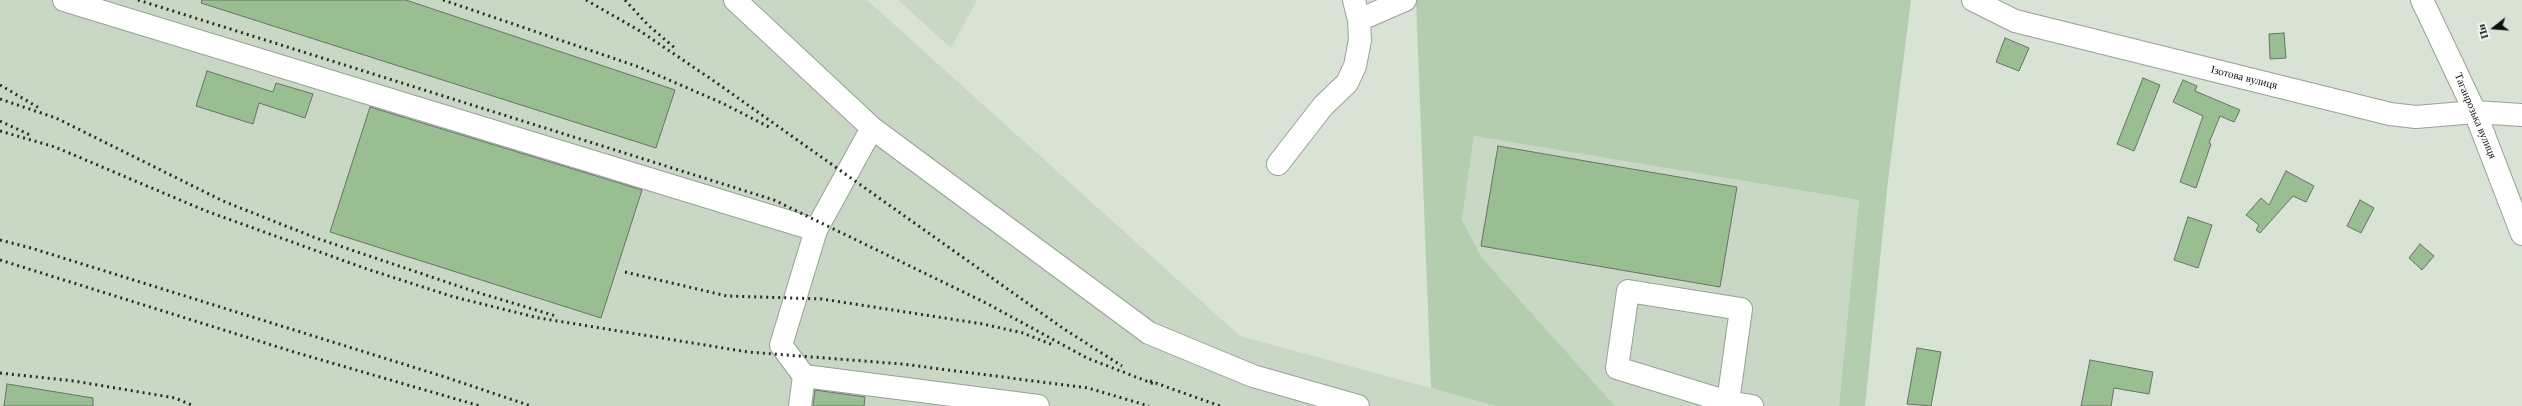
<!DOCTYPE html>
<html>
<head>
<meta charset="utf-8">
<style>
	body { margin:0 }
	#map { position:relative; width:2522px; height:406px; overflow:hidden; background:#d8e3d6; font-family:Georgia,serif }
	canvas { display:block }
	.north { position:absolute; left:2474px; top:8px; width:40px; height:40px; -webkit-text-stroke:3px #fff; paint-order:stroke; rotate:253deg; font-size:11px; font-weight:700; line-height:16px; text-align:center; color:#0d110d }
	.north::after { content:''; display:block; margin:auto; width:14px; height:18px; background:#0d110d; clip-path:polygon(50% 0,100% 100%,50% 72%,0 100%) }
</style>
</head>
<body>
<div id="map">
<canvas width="2522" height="406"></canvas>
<div class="north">Пн</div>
</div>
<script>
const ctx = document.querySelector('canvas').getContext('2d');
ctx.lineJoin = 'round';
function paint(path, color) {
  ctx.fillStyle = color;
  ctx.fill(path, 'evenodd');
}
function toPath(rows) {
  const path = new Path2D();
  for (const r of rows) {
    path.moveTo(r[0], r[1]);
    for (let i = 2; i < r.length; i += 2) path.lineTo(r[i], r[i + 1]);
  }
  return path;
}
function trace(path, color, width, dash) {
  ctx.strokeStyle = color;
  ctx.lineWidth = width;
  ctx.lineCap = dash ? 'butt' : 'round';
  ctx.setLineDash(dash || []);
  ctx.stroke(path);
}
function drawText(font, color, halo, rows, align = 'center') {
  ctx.font = font + ' Georgia,serif';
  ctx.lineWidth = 3.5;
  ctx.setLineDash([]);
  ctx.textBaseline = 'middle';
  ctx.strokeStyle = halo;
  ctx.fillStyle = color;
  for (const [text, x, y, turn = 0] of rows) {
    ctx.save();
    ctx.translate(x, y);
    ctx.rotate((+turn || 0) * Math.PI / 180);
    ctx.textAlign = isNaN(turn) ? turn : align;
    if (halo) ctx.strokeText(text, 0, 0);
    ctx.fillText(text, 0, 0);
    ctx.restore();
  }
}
paint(toPath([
	[0,0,867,0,1240,336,1496,406,0,406],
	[898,0,977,0,951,48],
	[1474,136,1859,200,1839,406,1615,406,1482,258,1462,220]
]), '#c8d8c5');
paint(toPath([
	[1416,0,1911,0,1888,181,1865,406,1839,406,1859,200,1474,136,1462,220,1482,258,1615,406,1496,406,1431,388]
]), '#b4cdaf');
const building = toPath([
	[202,0,406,0,675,90,656,148,201,3,202,0],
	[2284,33,2286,58,2270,59,2269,34,2284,33],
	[2005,38,2029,48,2019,71,1996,62,2005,38],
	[207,71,273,92,276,83,313,94,305,118,259,103,253,124,196,106,207,71],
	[2143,78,2160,85,2134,151,2117,144,2143,78],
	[2183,80,2197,86,2195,91,2240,110,2234,122,2220,116,2209,143,2211,144,2196,188,2180,182,2203,116,2173,102,2183,80],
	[370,107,642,190,601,318,330,232,370,107],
	[1498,146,1737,187,1720,287,1481,246,1498,146],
	[2286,171,2314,186,2306,202,2293,196,2260,233,2256,230,2259,225,2246,215,2261,198,2269,205,2286,171],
	[2360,200,2374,208,2361,233,2347,226,2360,200],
	[2188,217,2212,225,2198,268,2174,260,2188,217],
	[2420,244,2434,256,2422,270,2409,258,2420,244],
	[1917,348,1941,352,1931,406,1907,404,1917,348],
	[2090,360,2153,372,2149,394,2114,388,2111,406,2081,406,2090,360],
	[7,384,93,398,93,406,4,406,7,384],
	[815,390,865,397,864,406,813,406,815,390]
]);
paint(building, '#98be91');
trace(building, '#697267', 1);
const minor = toPath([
	[64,0,816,230],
	[735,0,872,128,1149,333,1253,376,1358,406],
	[1973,0,2015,21,2390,114,2416,117,2475,112,2522,115],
	[2422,0,2475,112,2522,234],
	[1359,20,1405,0],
	[1278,164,1323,106,1347,83,1355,66,1360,40,1359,20,1354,0],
	[804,376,1038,406],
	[1728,402,1741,309,1628,291,1617,368,1728,402,1752,406],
	[800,406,804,376,781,345,816,230,872,128]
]);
trace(minor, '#97a196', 24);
trace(minor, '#fff', 22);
trace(toPath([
	[138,0,774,200,986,303,1087,358,1154,384],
	[443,0,639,67,722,103,771,128],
	[586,0,640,31,714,81,1064,329,1122,366],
	[625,0,648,25,676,49],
	[0,85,41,109],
	[0,99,56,118,223,201,316,238,476,292,556,316],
	[0,121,30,135],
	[0,131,55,147,206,211,367,269,454,297,539,318,748,352,902,364,1088,388,1149,406],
	[0,240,31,248,445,377,531,406],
	[0,260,294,352,480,406],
	[625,272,727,296,822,299,983,324,1023,333,1053,345],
	[0,373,74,381,175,398,194,406],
	[1150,381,1220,406]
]), '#292e29', 3, [2, 4]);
drawText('11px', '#0d110d', '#fff', [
	["Ізотова вулиця",2244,78,14],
	["Таганрозька вулиця",2475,116,67]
]);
</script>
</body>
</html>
